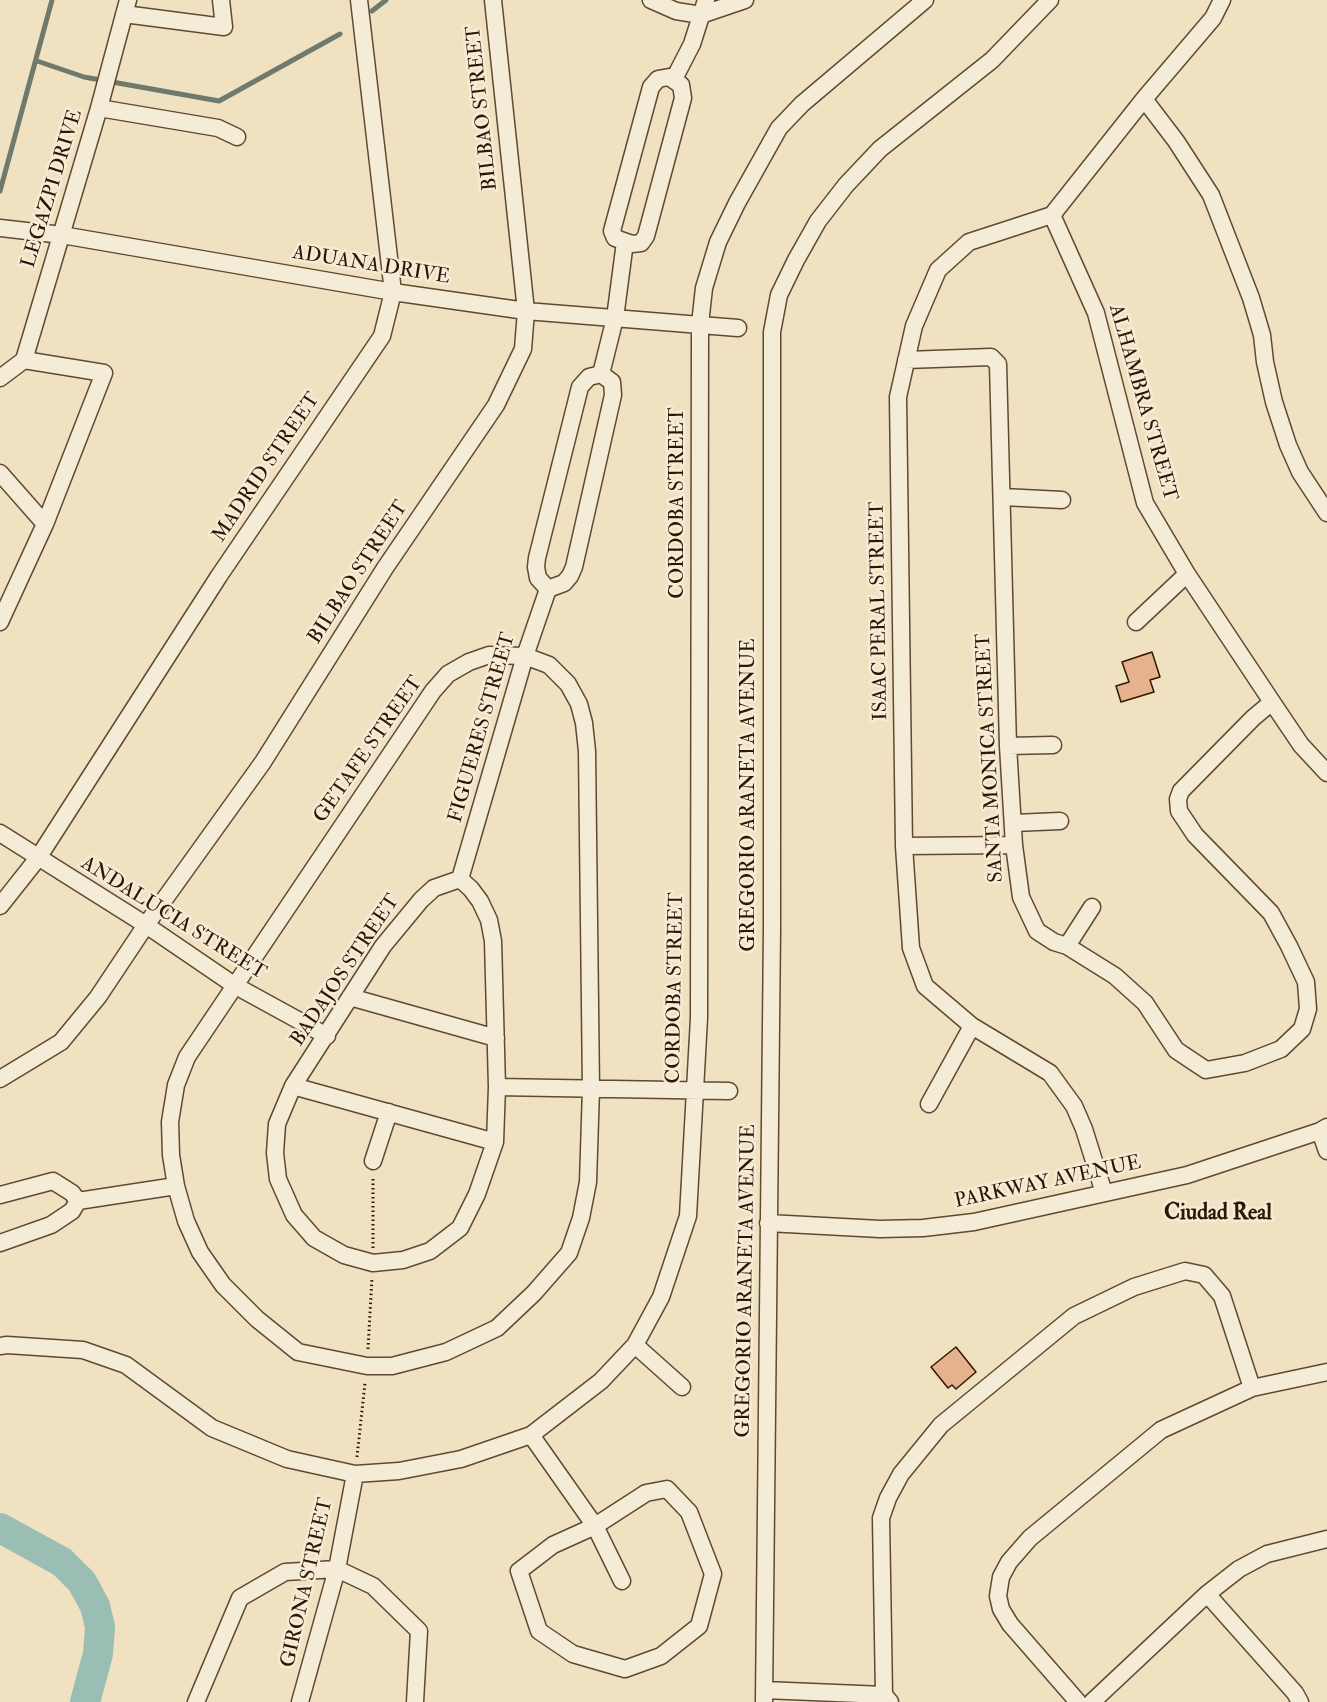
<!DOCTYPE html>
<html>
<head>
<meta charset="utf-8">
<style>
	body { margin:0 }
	canvas { display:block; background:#f0e2c1 }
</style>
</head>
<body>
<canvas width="1327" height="1702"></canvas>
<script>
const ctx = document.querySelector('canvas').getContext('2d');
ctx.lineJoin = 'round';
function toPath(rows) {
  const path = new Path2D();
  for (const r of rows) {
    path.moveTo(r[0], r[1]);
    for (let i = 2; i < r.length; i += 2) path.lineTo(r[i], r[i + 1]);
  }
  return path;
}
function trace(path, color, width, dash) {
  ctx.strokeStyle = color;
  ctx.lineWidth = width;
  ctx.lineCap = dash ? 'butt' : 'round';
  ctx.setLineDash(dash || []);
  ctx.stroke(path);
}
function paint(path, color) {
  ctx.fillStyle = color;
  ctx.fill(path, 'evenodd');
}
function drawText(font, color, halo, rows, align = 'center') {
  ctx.font = font + ' "IM FELL Double Pica",serif';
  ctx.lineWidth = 5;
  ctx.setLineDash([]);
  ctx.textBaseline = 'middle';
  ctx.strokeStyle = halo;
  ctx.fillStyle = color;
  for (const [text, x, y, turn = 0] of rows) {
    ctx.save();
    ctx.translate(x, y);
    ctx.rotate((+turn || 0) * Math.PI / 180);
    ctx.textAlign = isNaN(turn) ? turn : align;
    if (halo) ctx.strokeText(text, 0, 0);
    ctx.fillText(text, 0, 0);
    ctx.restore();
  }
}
trace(toPath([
	[372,11,386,0],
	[37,61,84,77,219,101,340,34],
	[0,191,52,0]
]), '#6f7a6d', 5);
trace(toPath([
	[0,1528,62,1562,82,1582,95,1606,100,1627,98,1654,85,1702]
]), '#9abdb4', 30);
const building = toPath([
	[1152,652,1160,677,1150,680,1154,692,1121,702,1116,686,1129,682,1122,662,1152,652],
	[956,1347,976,1372,956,1389,952,1385,948,1388,931,1367,956,1347]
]);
paint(building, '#e6b28d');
trace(building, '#2f1603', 1.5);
const minor = toPath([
	[651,0,676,11,701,15,745,0],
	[124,14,224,27,221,0],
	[669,77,681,85,683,98,646,236,641,243,632,244,615,238,612,231,651,87,658,79,669,77],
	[674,79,692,44,706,0],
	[1144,99,1176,141,1211,195,1251,298,1262,335,1265,362,1274,402,1288,445,1300,472,1327,513],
	[99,108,218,128,237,137],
	[1052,215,1096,313,1145,503,1187,574,1272,702,1301,745,1327,773],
	[0,228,62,235,393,292,526,311,738,328],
	[906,360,991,357,998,364,1008,746,1014,845,1021,897,1037,931,1054,942,1067,946,1115,976,1145,1003,1176,1050,1206,1070,1245,1063,1281,1049,1302,1029,1308,1009,1306,982,1289,946,1271,913,1195,835,1179,811,1178,799,1181,791,1253,718,1272,702],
	[601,374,612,382,613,395,574,567,570,576,564,583,548,589,538,578,536,567,537,558,580,387,589,377,601,374],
	[601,374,615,318,625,242],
	[0,378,24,360,99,108,128,0],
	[0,473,45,524],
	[1003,497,1062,500],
	[0,622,45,524,104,373,24,360],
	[1136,622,1187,574],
	[489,655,525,656,549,665,568,684,579,704,584,723,587,751,591,1089,588,1182,581,1218,569,1253,534,1293,497,1328,446,1352,392,1366,367,1366,298,1352,257,1319,223,1285,200,1252,186,1221,176,1186,171,1155,170,1122,176,1085,187,1057,433,691,448,674,469,662,489,655],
	[1008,746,1053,745],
	[1014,823,1060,821],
	[0,833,146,925,234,985,327,1036],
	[904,846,1014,845],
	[460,879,471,889,480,901,489,920,493,941,497,1087,495,1142,477,1194,460,1228,430,1251,403,1260,373,1263,344,1255,314,1238,294,1215,278,1179,275,1153,277,1124,293,1086,383,946,421,900,434,888,460,879],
	[460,879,525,656,548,589],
	[0,906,38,858,219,576,382,336,393,292,359,0],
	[1067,946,1092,907],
	[350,997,496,1038],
	[0,1079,61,1042,98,997,146,925,263,762,385,568,496,405,523,349,526,311,493,0],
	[293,1086,495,1142],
	[497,1087,729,1091],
	[929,1104,972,1026],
	[1320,1131,1327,1151],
	[373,1161,389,1112],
	[1104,1193,1084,1129,1074,1106,1050,1073,972,1026,925,986,911,948,904,846,898,397,914,326,938,270,969,242,1052,215,1144,99,1213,18,1222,0],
	[0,1195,53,1181,72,1193,78,1201],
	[768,1223,880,1229,923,1228,974,1222,1187,1175,1320,1131,1327,1127],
	[0,1243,51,1225,72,1211,78,1201,176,1186],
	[635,1345,682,1387],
	[0,1346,7,1345,83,1350,126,1365,212,1428,287,1459,355,1474,399,1471,461,1459,531,1435,601,1381,635,1345,661,1297,688,1216,699,1018,700,324,704,288,718,242,737,203,779,128,802,104,925,0],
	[531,1435,595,1526,622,1581],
	[667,1489,689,1512,713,1574,699,1626,661,1656,625,1669,573,1654,539,1631,519,1571,553,1545,595,1526,646,1493,667,1489],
	[1207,1594,1295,1693,1300,1702],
	[764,1690,884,1695],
	[196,1702,240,1598,285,1572,337,1569,373,1586,419,1631,415,1702],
	[300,1702,337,1569,355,1474],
	[764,1702,772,928,772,332,779,295,796,260,818,221,846,185,880,149,992,60,1050,0],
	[890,1702,884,1695,881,1518,888,1498,901,1474,941,1425,1074,1316,1134,1287,1185,1271,1204,1275,1222,1296,1252,1388],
	[1078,1702,1010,1624,1001,1609,998,1596,1001,1577,1009,1562,1030,1538,1161,1430,1252,1388,1327,1372],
	[1092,1702,1207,1594,1239,1569,1267,1554,1327,1539]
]);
trace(minor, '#5f4932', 19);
trace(toPath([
	[373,1248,373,1176],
	[368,1349,372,1278],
	[357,1457,365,1383]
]), '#2f1603', 3, [1.5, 3]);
trace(minor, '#f5ecd7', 16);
drawText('20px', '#2f1603', '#f5ecd7', [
	["BILBAO STREET",483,108,-96],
	["LEGAZPI DRIVE",53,189,-73],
	["ADUANA DRIVE",371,266,9],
	["ALHAMBRA STREET",1142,403,74],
	["MADRID STREET",267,468,-56],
	["CORDOBA STREET",679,503,-90],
	["BILBAO STREET",359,573,-57],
	["ISAAC PERAL STREET",880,611,-91],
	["FIGUERES STREET",483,728,-74],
	["GETAFE STREET",369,750,-55],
	["SANTA MONICA STREET",991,758,-93],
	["GREGORIO ARANETA AVENUE",750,795,-90],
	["ANDALUCIA STREET",173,919,32],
	["BADAJOS STREET",346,971,-56],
	["CORDOBA STREET",676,988,-89],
	["PARKWAY AVENUE",1048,1183,-12],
	["GREGORIO ARANETA AVENUE",747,1281,-89],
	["GIRONA STREET",308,1583,-77]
]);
drawText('bold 22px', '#2f1603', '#f5ecd7', [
	["Ciudad Real",1218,1214]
]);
</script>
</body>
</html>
